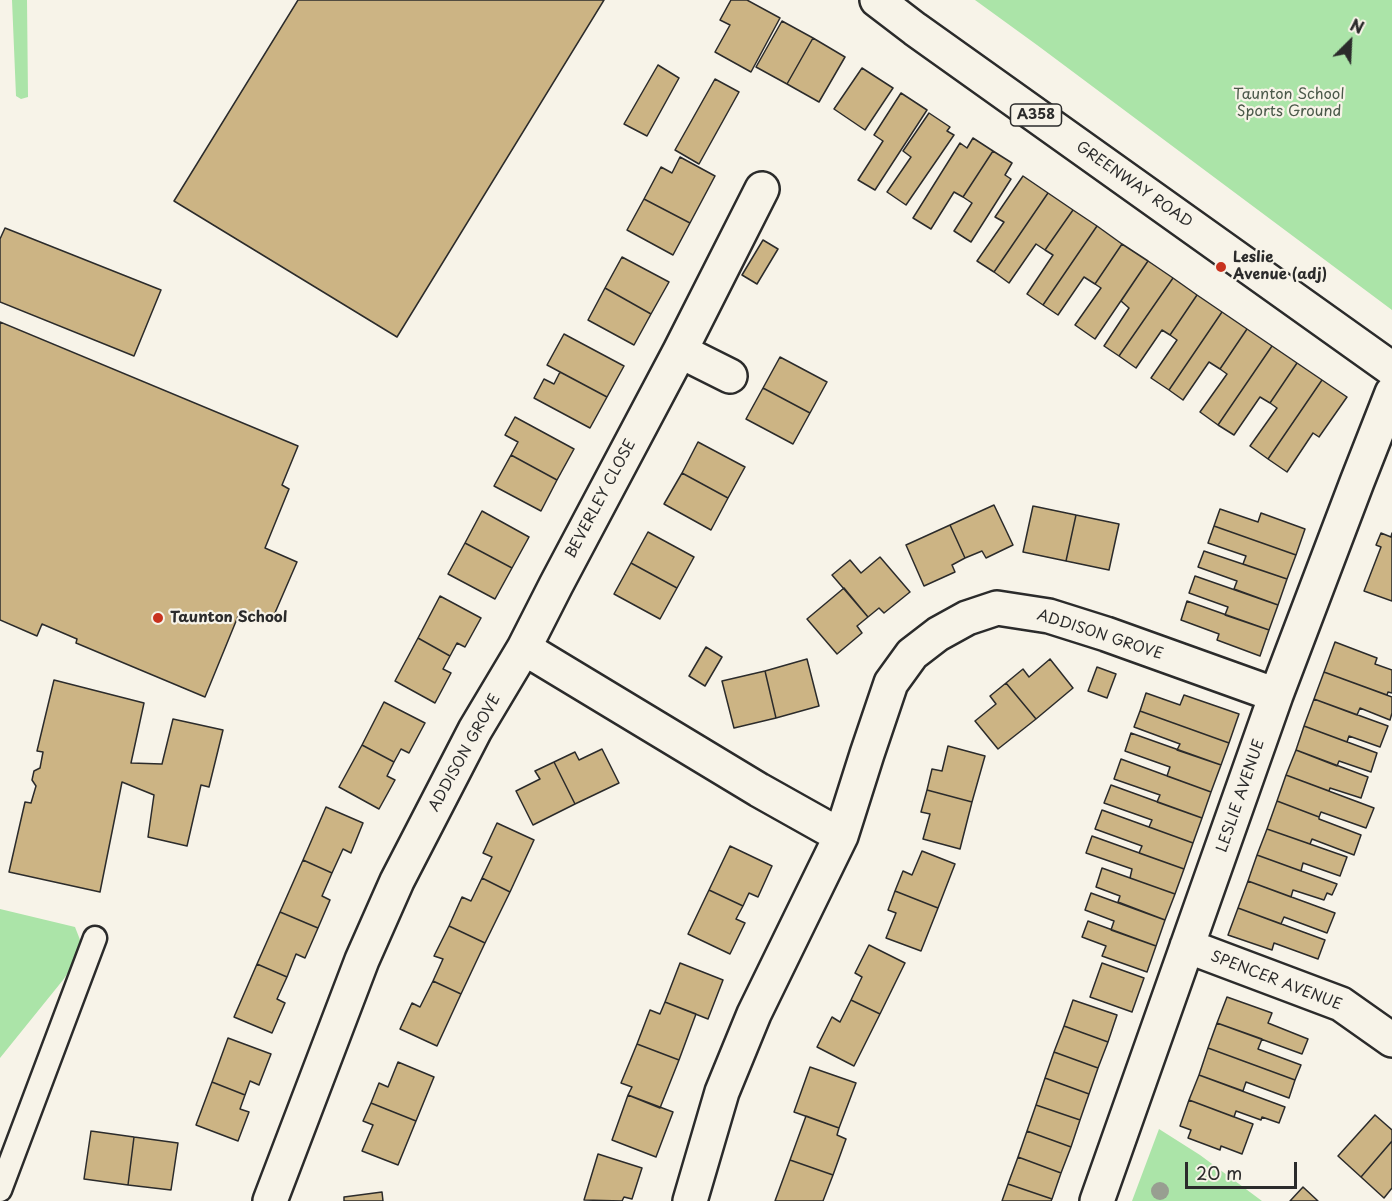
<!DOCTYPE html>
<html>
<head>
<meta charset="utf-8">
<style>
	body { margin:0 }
	#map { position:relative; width:1392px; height:1201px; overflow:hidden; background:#f7f3e8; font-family:"Playpen Sans",sans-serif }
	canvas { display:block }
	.north { position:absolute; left:1320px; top:12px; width:60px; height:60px; -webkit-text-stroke:4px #f7f3e8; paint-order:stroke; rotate:24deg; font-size:16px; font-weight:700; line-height:24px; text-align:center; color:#2b2b2b }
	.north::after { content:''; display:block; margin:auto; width:21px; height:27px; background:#2b2b2b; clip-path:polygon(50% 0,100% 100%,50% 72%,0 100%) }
	.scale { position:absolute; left:1185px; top:1162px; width:112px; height:27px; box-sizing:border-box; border:3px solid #2b2b2b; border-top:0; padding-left:8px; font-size:18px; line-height:21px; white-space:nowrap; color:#2b2b2b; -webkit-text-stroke:4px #f7f3e8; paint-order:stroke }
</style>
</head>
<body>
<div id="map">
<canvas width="1392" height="1201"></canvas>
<div class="north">N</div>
<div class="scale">20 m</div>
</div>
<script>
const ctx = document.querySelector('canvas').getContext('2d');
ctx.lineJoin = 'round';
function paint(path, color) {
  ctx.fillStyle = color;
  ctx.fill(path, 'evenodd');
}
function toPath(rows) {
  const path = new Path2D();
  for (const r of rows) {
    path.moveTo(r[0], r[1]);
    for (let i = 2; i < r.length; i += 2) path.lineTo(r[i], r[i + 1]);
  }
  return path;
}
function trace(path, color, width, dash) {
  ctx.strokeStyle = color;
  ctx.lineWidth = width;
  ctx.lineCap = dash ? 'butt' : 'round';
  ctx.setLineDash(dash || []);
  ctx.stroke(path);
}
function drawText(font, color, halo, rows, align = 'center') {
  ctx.font = font + ' "Playpen Sans",sans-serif';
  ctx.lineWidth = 4.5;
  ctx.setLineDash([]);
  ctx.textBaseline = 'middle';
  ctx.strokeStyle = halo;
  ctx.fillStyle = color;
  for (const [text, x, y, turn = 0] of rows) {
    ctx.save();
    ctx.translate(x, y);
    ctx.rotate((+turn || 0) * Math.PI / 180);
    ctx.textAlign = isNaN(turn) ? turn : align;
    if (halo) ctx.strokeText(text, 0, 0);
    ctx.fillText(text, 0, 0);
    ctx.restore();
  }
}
paint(toPath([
	[12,0,27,0,28,97,21,99,16,96],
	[975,0,1392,0,1392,310,1037,45],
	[0,909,75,927,84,950,63,980,0,1058],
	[1159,1129,1200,1155,1262,1201,1132,1201]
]), '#abe4a8');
const building = toPath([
	[298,0,604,0,397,337,174,201,298,0],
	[731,0,747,0,780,18,751,72,715,52,730,25,720,20,731,0],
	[782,21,813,38,787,84,756,67,782,21],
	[813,38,845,57,819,102,787,84,813,38],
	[658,65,679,78,647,136,624,124,658,65],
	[862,68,893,88,865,130,834,109,862,68],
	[715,79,739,92,699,164,675,150,715,79],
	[901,93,927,110,875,190,858,180,883,141,874,135,901,93],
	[929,113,950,127,947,131,954,135,906,205,887,192,911,157,903,151,929,113],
	[973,138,993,151,963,197,954,192,931,229,913,218,960,143,967,148,973,138],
	[993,151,1012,163,1005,175,1011,179,971,242,954,231,972,203,963,197,993,151],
	[680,157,715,176,690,223,644,199,661,167,672,173,680,157],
	[1023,176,1048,193,994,272,977,261,1004,222,995,217,1023,176],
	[1048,193,1073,210,1045,250,1036,244,1009,283,994,272,1048,193],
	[644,199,690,223,673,255,627,230,644,199],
	[1073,210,1097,226,1043,305,1027,294,1053,255,1045,250,1073,210],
	[1097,226,1122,244,1095,284,1084,277,1058,315,1043,305,1097,226],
	[5,228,161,290,134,356,0,302,0,239,5,228],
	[763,240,778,249,757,284,742,275,763,240],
	[1122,244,1148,261,1095,339,1075,325,1101,288,1095,284,1122,244],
	[622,257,669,282,651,314,605,288,622,257],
	[1148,261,1173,278,1119,356,1104,346,1129,308,1121,301,1148,261],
	[1173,278,1197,295,1170,335,1162,330,1136,368,1119,356,1173,278],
	[605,288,651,314,634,345,588,320,605,288],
	[1197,295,1222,312,1169,390,1151,378,1177,340,1170,335,1197,295],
	[1222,312,1247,329,1220,369,1209,362,1183,400,1169,390,1222,312],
	[0,322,298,446,282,485,289,489,265,548,297,562,271,622,241,609,205,697,76,643,77,639,42,624,37,636,0,620,0,322],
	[1247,329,1272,346,1218,425,1200,412,1227,374,1220,369,1247,329],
	[564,334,624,366,607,397,547,365,564,334],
	[1272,346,1297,363,1270,403,1260,397,1234,435,1218,425,1272,346],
	[780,357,827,382,810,413,763,388,780,357],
	[1297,363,1322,380,1268,459,1250,446,1277,408,1270,403,1297,363],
	[560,372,607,397,590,428,534,398,544,379,554,384,560,372],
	[1322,380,1347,397,1319,437,1313,433,1287,472,1268,459,1322,380],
	[763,388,810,413,793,444,746,419,763,388],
	[515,417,574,449,557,480,511,455,518,442,505,435,515,417],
	[698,442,745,467,728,498,682,473,698,442],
	[511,455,557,480,541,511,494,486,511,455],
	[682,473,728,498,711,530,664,504,682,473],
	[994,505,1013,545,986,558,982,551,965,558,950,525,994,505],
	[1033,506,1076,515,1066,561,1023,552,1033,506],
	[1220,509,1258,522,1261,513,1305,529,1296,555,1214,526,1220,509],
	[482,511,529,537,512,568,465,543,482,511],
	[1076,515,1119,524,1109,570,1066,561,1076,515],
	[950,525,965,558,952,565,955,572,924,586,906,545,950,525],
	[1214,526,1296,555,1287,579,1243,564,1246,556,1208,543,1214,526],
	[648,532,694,557,677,588,631,563,648,532],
	[1381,533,1391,537,1392,533,1392,601,1364,591,1381,547,1376,545,1381,533],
	[465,543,512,568,495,599,448,574,465,543],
	[1204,551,1287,579,1278,605,1234,589,1237,581,1198,567,1204,551],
	[880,557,910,592,884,613,879,608,868,617,832,575,850,560,861,573,880,557],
	[631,563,677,588,660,619,614,594,631,563],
	[1195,576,1278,605,1269,630,1225,615,1228,607,1189,593,1195,576],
	[844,588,868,617,857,626,862,633,837,654,807,619,844,588],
	[440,596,481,618,465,647,457,643,450,656,418,638,440,596],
	[1187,601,1269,630,1260,656,1217,640,1219,634,1181,620,1187,601],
	[418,638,450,656,443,669,451,673,435,703,395,681,418,638],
	[1335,642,1377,658,1375,664,1392,670,1392,693,1388,692,1387,695,1324,672,1335,642],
	[706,647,722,657,705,686,689,676,706,647],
	[807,659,819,706,776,718,765,671,807,659],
	[1050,659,1073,688,1036,719,1006,683,1023,669,1029,677,1050,659],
	[1097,667,1116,674,1107,698,1088,691,1097,667],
	[765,671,776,718,734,728,722,681,765,671],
	[1324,672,1392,697,1392,713,1390,720,1360,708,1357,715,1314,699,1324,672],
	[54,680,144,703,131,763,162,764,173,719,223,730,209,787,201,785,187,846,148,837,154,795,122,782,100,892,9,872,25,802,31,803,36,786,32,780,34,771,40,768,43,752,37,751,54,680],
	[1006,683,1036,719,998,749,975,721,996,704,990,696,1006,683],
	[1146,693,1180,705,1184,695,1239,714,1229,743,1140,711,1146,693],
	[1314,699,1388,726,1380,747,1349,736,1347,742,1304,726,1314,699],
	[384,702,425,723,409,753,401,749,394,762,362,745,384,702],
	[1140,711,1229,743,1221,765,1177,750,1180,744,1134,727,1140,711],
	[1304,726,1377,753,1371,772,1339,761,1337,766,1296,750,1304,726],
	[1131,733,1221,765,1211,792,1167,776,1170,767,1125,751,1131,733],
	[362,745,394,762,387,776,395,780,379,809,339,787,362,745],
	[948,746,985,756,972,802,927,790,932,769,942,771,948,746],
	[602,749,619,783,575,804,554,762,575,752,579,760,602,749],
	[1296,750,1368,777,1361,798,1330,788,1329,791,1286,775,1296,750],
	[1121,759,1211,792,1202,818,1157,802,1160,795,1114,779,1121,759],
	[554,762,575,804,533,825,516,791,540,779,535,771,554,762],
	[1286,775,1374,808,1366,828,1321,812,1319,817,1277,801,1286,775],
	[1111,785,1202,818,1193,843,1149,827,1152,820,1104,803,1111,785],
	[927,790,972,802,960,849,923,839,930,814,921,812,927,790],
	[1277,801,1319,817,1319,819,1361,835,1354,855,1312,839,1310,844,1267,829,1277,801],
	[326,807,363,823,351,853,343,849,332,873,303,860,326,807],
	[1102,810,1193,843,1184,869,1139,853,1142,846,1095,829,1102,810],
	[497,823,534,840,510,892,482,878,492,857,483,853,497,823],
	[1267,829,1347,857,1340,876,1303,863,1301,871,1257,855,1267,829],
	[1092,836,1184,869,1175,894,1130,878,1132,869,1086,853,1092,836],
	[730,846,772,866,758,897,749,893,743,906,709,890,730,846],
	[922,851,955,864,938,908,895,891,903,871,912,875,922,851],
	[1257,855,1337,884,1332,895,1327,893,1324,900,1293,890,1291,897,1248,881,1257,855],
	[303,860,332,873,322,896,330,900,318,928,280,912,303,860],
	[1102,868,1175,894,1165,920,1118,902,1120,896,1096,887,1102,868],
	[482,878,510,892,485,943,449,926,462,897,471,901,482,878],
	[1248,881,1335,913,1327,933,1284,917,1281,924,1238,908,1248,881],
	[709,890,743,906,736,919,745,923,730,954,688,934,709,890],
	[895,891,938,908,921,951,886,938,896,913,888,910,895,891],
	[1091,893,1165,920,1156,946,1111,930,1114,921,1085,910,1091,893],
	[1238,908,1325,940,1318,959,1274,943,1272,950,1228,935,1238,908],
	[280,912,318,928,305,958,296,954,287,977,257,964,280,912],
	[1088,921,1156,946,1147,972,1102,956,1106,946,1082,937,1088,921],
	[449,926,485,943,461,994,433,981,443,959,434,956,449,926],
	[869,945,905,963,880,1014,851,1000,862,977,855,973,869,945],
	[680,963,723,980,708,1019,665,1002,680,963],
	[1102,963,1144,978,1132,1012,1090,997,1102,963],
	[257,964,287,977,277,999,285,1003,272,1033,234,1017,257,964],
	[433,981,461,994,437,1046,400,1029,412,1003,420,1007,433,981],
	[1227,997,1272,1013,1268,1023,1308,1039,1302,1054,1217,1023,1227,997],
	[851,1000,880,1014,854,1066,817,1047,832,1017,840,1022,851,1000],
	[1073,1000,1117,1015,1108,1042,1064,1026,1073,1000],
	[665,1002,696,1014,679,1060,637,1044,650,1010,660,1014,665,1002],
	[1217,1023,1262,1039,1258,1049,1301,1065,1295,1080,1208,1048,1217,1023],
	[1064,1026,1108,1042,1098,1068,1054,1052,1064,1026],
	[228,1038,271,1054,259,1085,250,1081,245,1095,212,1082,228,1038],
	[637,1044,679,1060,660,1108,628,1095,632,1087,621,1083,637,1044],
	[1208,1048,1295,1080,1289,1098,1246,1082,1243,1091,1199,1075,1208,1048],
	[1054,1052,1098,1068,1089,1094,1045,1078,1054,1052],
	[398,1062,434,1077,416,1121,371,1103,379,1083,388,1087,398,1062],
	[810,1067,856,1083,839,1128,794,1112,810,1067],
	[1199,1075,1285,1107,1279,1123,1262,1117,1261,1120,1236,1111,1234,1117,1189,1100,1199,1075],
	[1045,1078,1089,1094,1080,1120,1036,1105,1045,1078],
	[212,1082,245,1095,240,1109,249,1112,238,1141,196,1125,212,1082],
	[628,1095,673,1112,656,1157,612,1140,628,1095],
	[1189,1100,1253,1124,1242,1154,1221,1146,1220,1150,1188,1138,1191,1130,1180,1126,1189,1100],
	[371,1103,416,1121,398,1165,362,1151,373,1125,363,1121,371,1103],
	[1036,1105,1080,1120,1071,1147,1027,1131,1036,1105],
	[1375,1115,1392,1130,1392,1141,1361,1177,1338,1156,1375,1115],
	[806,1116,839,1128,837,1135,846,1139,833,1175,790,1160,806,1116],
	[91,1131,134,1137,128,1185,84,1179,91,1131],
	[1027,1131,1071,1147,1061,1173,1018,1157,1027,1131],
	[134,1137,178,1143,171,1190,128,1185,134,1137],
	[1392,1141,1392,1188,1384,1198,1361,1177,1392,1141],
	[598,1154,642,1168,632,1199,624,1197,622,1201,584,1200,598,1154],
	[1018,1157,1061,1173,1052,1199,1008,1184,1018,1157],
	[790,1160,833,1175,823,1201,775,1201,790,1160],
	[1008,1184,1052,1199,1051,1201,1002,1201,1008,1184],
	[1303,1187,1318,1201,1290,1201,1303,1187],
	[382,1192,383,1201,344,1201,344,1197,382,1192]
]);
paint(building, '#ccb484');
trace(building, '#2b2b2b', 1.5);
const lane = toPath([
	[0,1190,95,938]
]);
const street = toPath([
	[680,351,730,376],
	[524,648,556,585,680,351,762,189],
	[1187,946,1341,1004,1392,1040],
	[270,1201,362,960,397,881,475,730,524,648,759,790,841,836],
	[690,1201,722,1092,754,1014,841,836,867,754,891,683,912,654,938,634,967,618,997,608,1049,616,1106,634,1276,695],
	[1097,1201,1276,695,1357,482,1392,393]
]);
const primary = toPath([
	[877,0,915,29,1392,369]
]);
trace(lane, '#2b2b2b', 27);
trace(street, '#2b2b2b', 38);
trace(primary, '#2b2b2b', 38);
trace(lane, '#f7f3e8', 22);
trace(street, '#f7f3e8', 33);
trace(primary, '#f7f3e8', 33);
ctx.fillStyle = '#989e91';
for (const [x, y] of [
	[1160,1191]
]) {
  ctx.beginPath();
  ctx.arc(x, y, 9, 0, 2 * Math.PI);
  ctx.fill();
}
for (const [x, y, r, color] of [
	[1221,267,6,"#c8321e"],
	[158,618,6,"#c8321e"]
]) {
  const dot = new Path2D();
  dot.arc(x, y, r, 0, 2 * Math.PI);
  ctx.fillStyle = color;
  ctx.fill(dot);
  trace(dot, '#f7f3e8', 2);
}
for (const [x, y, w] of [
	[1036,115,51]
]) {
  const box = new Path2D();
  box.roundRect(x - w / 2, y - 11, w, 22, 4.5);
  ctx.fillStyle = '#f7f3e8';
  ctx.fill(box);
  trace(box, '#2b2b2b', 1.5);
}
drawText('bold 14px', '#2b2b2b', null, [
	["A358",1036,115]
]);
drawText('15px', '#4b594a', '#f7f3e8', [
	["Taunton School",1289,95],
	["Sports Ground",1289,112]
]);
drawText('15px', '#2b2b2b', '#f7f3e8', [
	["GREENWAY ROAD",1134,185,35],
	["BEVERLEY CLOSE",601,499,-62],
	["ADDISON GROVE",1100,635,18],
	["ADDISON GROVE",465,753,-61],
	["LESLIE AVENUE",1241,796,-71],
	["SPENCER AVENUE",1276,981,21]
]);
drawText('bold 15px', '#2b2b2b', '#f7f3e8', [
	["Leslie",1233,258],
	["Avenue (adj)",1233,275],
	["Taunton School",170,618]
], 'left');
</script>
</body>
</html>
